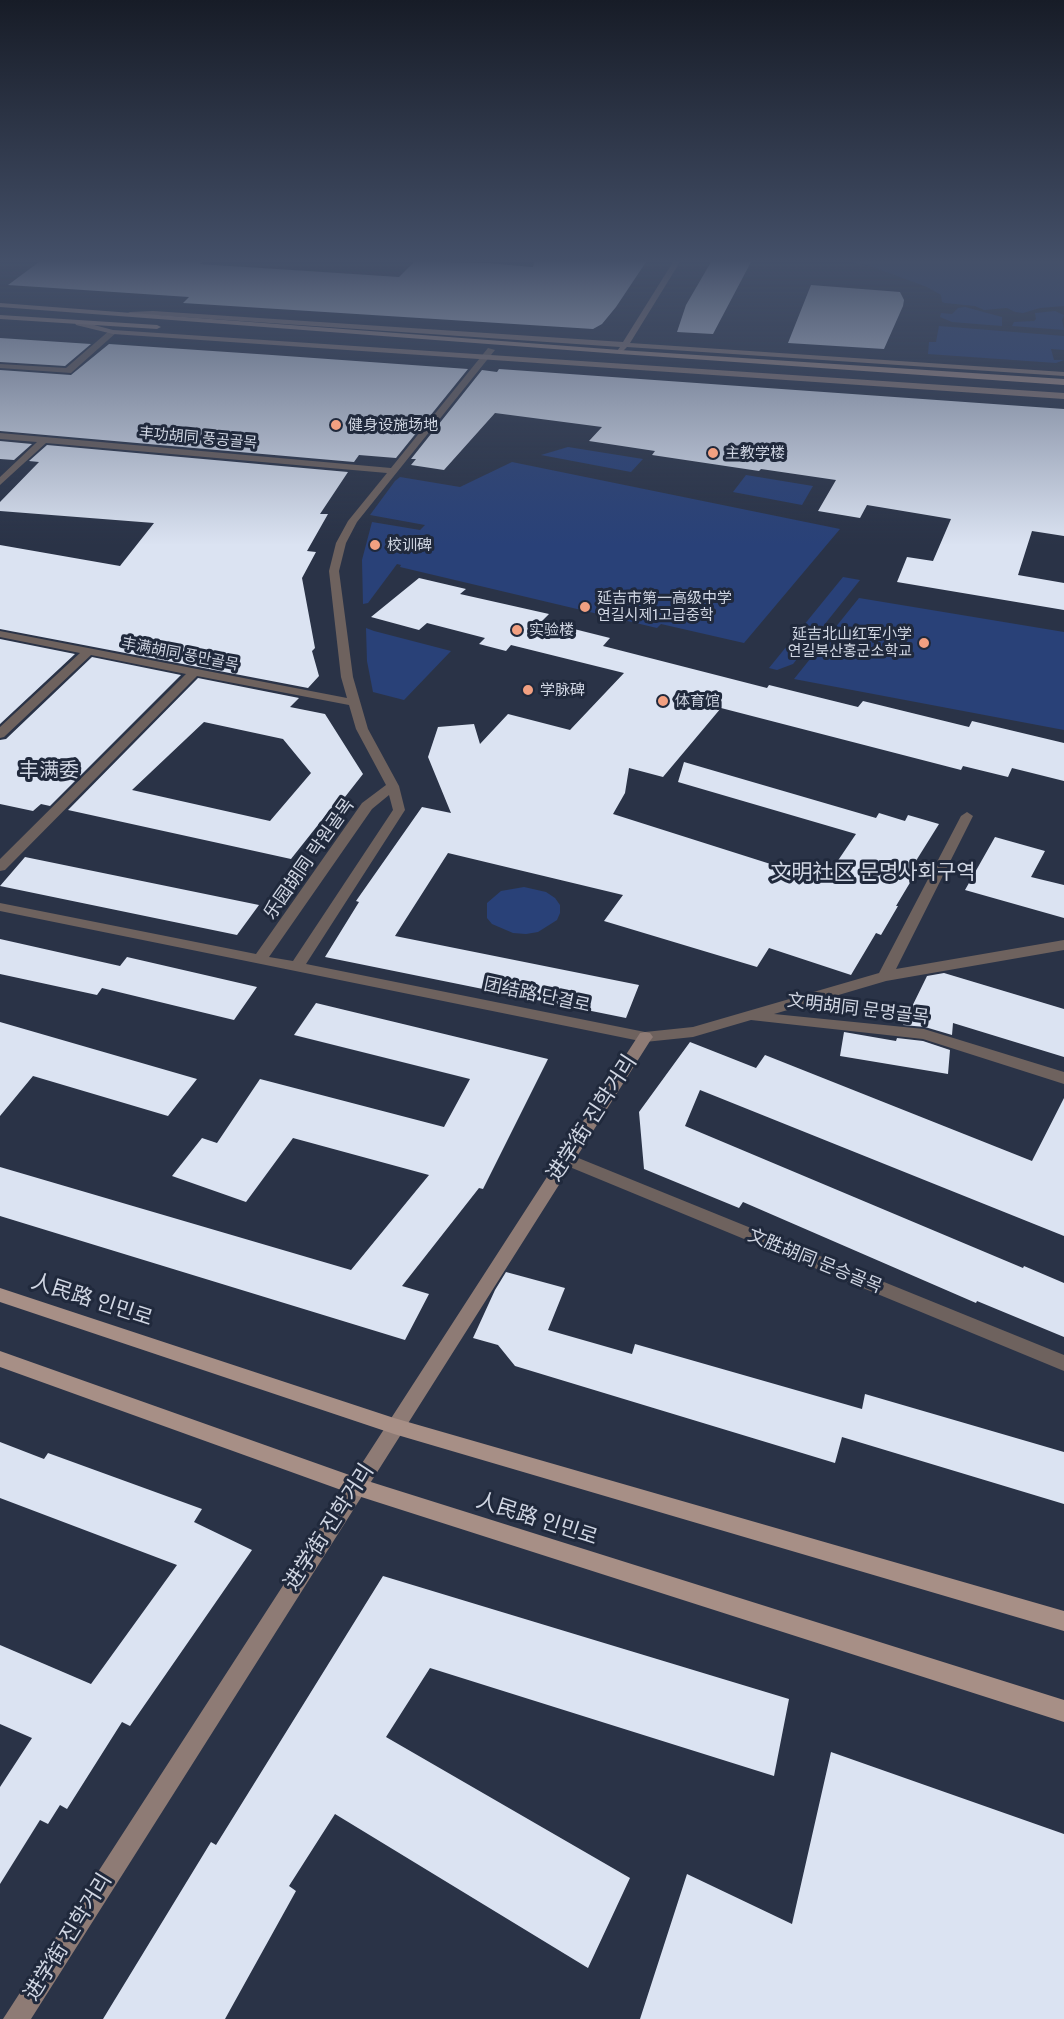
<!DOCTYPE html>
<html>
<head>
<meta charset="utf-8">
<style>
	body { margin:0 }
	canvas { display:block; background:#2a3347 }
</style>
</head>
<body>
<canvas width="1064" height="2019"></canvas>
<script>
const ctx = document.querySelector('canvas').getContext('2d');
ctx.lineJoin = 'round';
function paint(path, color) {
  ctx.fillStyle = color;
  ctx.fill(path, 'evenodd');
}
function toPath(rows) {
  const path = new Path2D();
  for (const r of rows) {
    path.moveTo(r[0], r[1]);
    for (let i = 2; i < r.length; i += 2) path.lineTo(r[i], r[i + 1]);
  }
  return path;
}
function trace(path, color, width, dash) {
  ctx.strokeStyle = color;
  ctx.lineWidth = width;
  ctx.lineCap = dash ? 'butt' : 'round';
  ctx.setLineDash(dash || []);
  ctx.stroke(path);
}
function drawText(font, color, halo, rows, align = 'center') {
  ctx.font = font + ' "Public Sans","Noto Sans SC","Noto Sans KR",sans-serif';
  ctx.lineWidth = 6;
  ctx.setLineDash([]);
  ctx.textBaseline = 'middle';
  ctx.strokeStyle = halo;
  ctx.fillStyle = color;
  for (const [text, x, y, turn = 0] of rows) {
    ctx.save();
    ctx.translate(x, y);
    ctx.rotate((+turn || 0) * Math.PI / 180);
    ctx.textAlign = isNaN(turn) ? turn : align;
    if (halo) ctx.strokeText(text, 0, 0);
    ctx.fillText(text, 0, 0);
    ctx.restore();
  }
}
paint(toPath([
	[850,262,1064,262,1064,306,1040,308,1023,313,1015,312,1007,308,984,310,975,306,945,303,942,302,941,295,927,287,870,266],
	[965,307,1002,317,1002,326,952,322,940,317,941,313,952,314,958,308],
	[1055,311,1064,315,1062,320,1064,330,1012,326,1014,322,1034,321,1036,319,1035,313],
	[939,326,1064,336,1064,350,1051,349,1054,360,1064,360,1056,363,928,354,929,342,936,342],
	[568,447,643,459,631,472,541,455],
	[512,462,840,529,744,643,661,624,657,628,476,585,400,567,401,565,397,564,368,603,363,604,362,560,372,522,420,530,425,525,370,515,395,481,400,477,460,487],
	[746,475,813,486,802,505,733,492],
	[843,577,860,580,793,664,777,670,769,668],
	[859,598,1064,632,1064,730,794,679],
	[366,628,374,631,451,651,404,700,373,692,367,661],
	[524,887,546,892,555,898,560,905,560,913,557,920,538,932,526,934,513,933,492,924,487,918,487,903,501,891]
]), '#294178');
paint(toPath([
	[39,262,202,262,200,264,399,277,414,262,488,263,533,267,534,262,646,262,616,307,602,324,593,329,183,303,189,297,8,285],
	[711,262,751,262,713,334,677,332,686,305],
	[811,285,900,292,904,300,903,306,884,349,788,343],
	[0,338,91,344,65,366,0,362],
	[109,344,272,355,468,369,396,458,359,455,354,462,0,431,0,370,71,375],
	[499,369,1064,409,1064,536,1032,531,1018,575,1064,583,1064,610,897,582,907,557,933,561,951,519,867,505,860,518,818,511,836,480,761,469,759,471,652,455,655,451,589,441,602,427,495,413,444,470,411,465,416,459,411,459,482,370,497,372],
	[0,441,32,444,14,460,0,459],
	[47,445,348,472,320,514,328,514,307,551,316,552,302,578,315,648,312,651,319,676,308,688,0,629,0,545,120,566,154,523,0,511,0,502,39,462,29,461],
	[419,578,466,589,460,594,549,614,542,621,610,638,603,646,767,688,769,685,858,707,863,701,969,727,972,721,1064,743,1064,781,1012,768,1008,777,963,766,961,770,721,708,663,777,629,768,625,793,613,814,824,881,856,834,678,782,684,762,876,818,879,813,905,821,908,815,939,824,914,864,920,866,896,906,898,906,881,935,876,933,851,975,769,948,757,967,604,921,623,895,448,853,395,936,639,985,626,1018,325,957,359,902,356,901,422,807,451,813,428,757,438,727,474,724,480,744,508,714,570,730,624,673,511,645,506,651,479,644,485,638,427,623,419,630,371,617],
	[0,639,75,654,0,724],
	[92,657,181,675,50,806,41,804,33,811,0,804,0,740,6,739],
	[198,678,299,698,290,707,325,714,363,774,341,802,337,801,291,859,68,810],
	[204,722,283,739,311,773,270,821,132,790],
	[995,837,1045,851,1031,877,1064,885,1064,918,965,890],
	[25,857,259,905,237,935,0,886],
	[0,939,120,966,127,957,257,987,234,1020,102,988,97,995,0,974],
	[944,973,1064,1009,1064,1057,953,1023,952,1035,925,1027,903,1025,927,976],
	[316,1003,548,1059,483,1189,479,1188,402,1286,429,1294,405,1340,0,1216,0,1167,351,1270,429,1175,293,1138,246,1202,172,1176,202,1138,217,1143,260,1079,444,1127,470,1079,294,1035],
	[0,1022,197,1079,168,1116,33,1076,0,1116],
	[844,1032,896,1041,897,1038,923,1041,950,1050,948,1074,840,1056],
	[690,1042,756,1068,765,1055,1032,1161,1064,1098,1064,1236,700,1090,685,1126,1023,1268,1024,1266,1064,1283,1064,1337,977,1301,976,1303,743,1202,739,1208,644,1169,639,1112],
	[506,1272,565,1288,548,1330,632,1354,635,1344,862,1409,865,1394,1064,1452,1064,1504,842,1437,835,1463,515,1366,498,1345,473,1338,495,1290],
	[0,1442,44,1459,48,1453,202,1509,194,1522,252,1550,130,1726,122,1722,67,1809,60,1805,48,1824,40,1820,0,1884,0,1787,32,1738,0,1724,0,1645,91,1684,177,1565,0,1498],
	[383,1576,789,1699,774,1776,430,1668,386,1737,630,1878,588,1968,335,1814,289,1886,296,1891,225,2019,103,2019,211,1842,216,1845],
	[831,1752,1064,1834,1064,2019,640,2019,687,1874,792,1924]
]), '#dbe3f2');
paint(toPath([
	[110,330,117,332,71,373,0,368,0,364,66,368,110,330],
	[488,348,495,350,357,522,346,543,339,571,353,677,368,729,399,786,405,810,306,964,645,1032,693,1027,879,973,961,816,967,812,973,816,896,969,1064,940,1064,950,886,981,774,1014,924,1029,1064,1072,1064,1084,923,1039,751,1020,693,1037,645,1042,0,911,0,903,256,954,362,803,386,785,356,729,349,705,197,676,5,870,0,871,0,859,186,674,91,655,4,737,0,738,0,727,80,653,0,637,0,631,347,698,341,677,329,571,336,543,348,521,387,473,46,443,0,485,0,477,37,442,0,439,0,433,391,468,488,348],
	[389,795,393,810,293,961,269,957,372,809,389,795],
	[566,1153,1064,1355,1064,1371,560,1163,558,1159,560,1155,566,1153]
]), '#6e625e');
paint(toPath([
	[673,262,680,262,630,343,1064,372,1064,376,627,347,621,353,617,351,620,347,153,315,130,316,126,314,130,312,153,311,623,342,673,262],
	[79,321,113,330,1064,393,1064,399,113,334,76,325,75,323,79,321],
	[645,1032,650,1033,653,1037,650,1041,31,2019,3,2019,640,1033,645,1032]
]), '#8e7b75');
paint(toPath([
	[0,303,620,350,1064,379,1064,385,620,354,0,307,0,303],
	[0,315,157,325,161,327,157,329,0,319,0,315],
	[0,1288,394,1418,1064,1611,1064,1631,394,1434,0,1302,0,1288],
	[0,1351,355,1477,1064,1700,1064,1722,355,1495,0,1367,0,1351]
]), '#a78f86');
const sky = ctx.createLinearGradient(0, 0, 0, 545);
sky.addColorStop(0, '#171c27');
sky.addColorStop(0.48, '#445069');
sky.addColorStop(1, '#44506900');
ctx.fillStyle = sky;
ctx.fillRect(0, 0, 1064, 545);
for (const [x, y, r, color] of [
	[336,425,6,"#f2a081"],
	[713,453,6,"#f2a081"],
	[375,545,6,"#f2a081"],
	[585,607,6,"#f2a081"],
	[517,630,6,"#f2a081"],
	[924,643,6,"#f2a081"],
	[528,690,6,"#f2a081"],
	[663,701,6,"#f2a081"]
]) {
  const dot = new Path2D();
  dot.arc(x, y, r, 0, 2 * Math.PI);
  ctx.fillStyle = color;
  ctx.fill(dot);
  trace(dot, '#20293c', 2);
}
drawText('15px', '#d0d6e3', '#20293c', [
	["健身设施场地",348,425],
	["主教学楼",725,453],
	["校训碑",387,545],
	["延吉市第一高级中学",597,598],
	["연길시제1고급중학",597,615],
	["实验楼",529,630],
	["延吉北山红军小学",912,634,"right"],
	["연길북산홍군소학교",912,651,"right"],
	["学脉碑",540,690],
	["体育馆",675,701]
], 'left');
drawText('15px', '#d0d6e3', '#20293c', [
	["丰功胡同 풍공골목",198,438,5],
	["丰满胡同 풍만골목",180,654,11]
]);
drawText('18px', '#d0d6e3', '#20293c', [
	["乐园胡同 락원골목",309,859,-55],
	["团结路 단결로",537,995,12],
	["文明胡同 문명골목",858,1009,7],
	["文胜胡同 문승골목",815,1261,22]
]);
drawText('20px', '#d0d6e3', '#20293c', [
	["丰满委",49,771]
]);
drawText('21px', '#d0d6e3', '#20293c', [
	["文明社区 문명사회구역",873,873]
]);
drawText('21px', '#d0d6e3', '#20293c', [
	["进学街 진학거리",592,1118,-57],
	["人民路 인민로",92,1300,18],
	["人民路 인민로",537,1519,18],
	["进学街 진학거리",329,1527,-57],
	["进学街 진학거리",68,1937,-58]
]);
</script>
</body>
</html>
